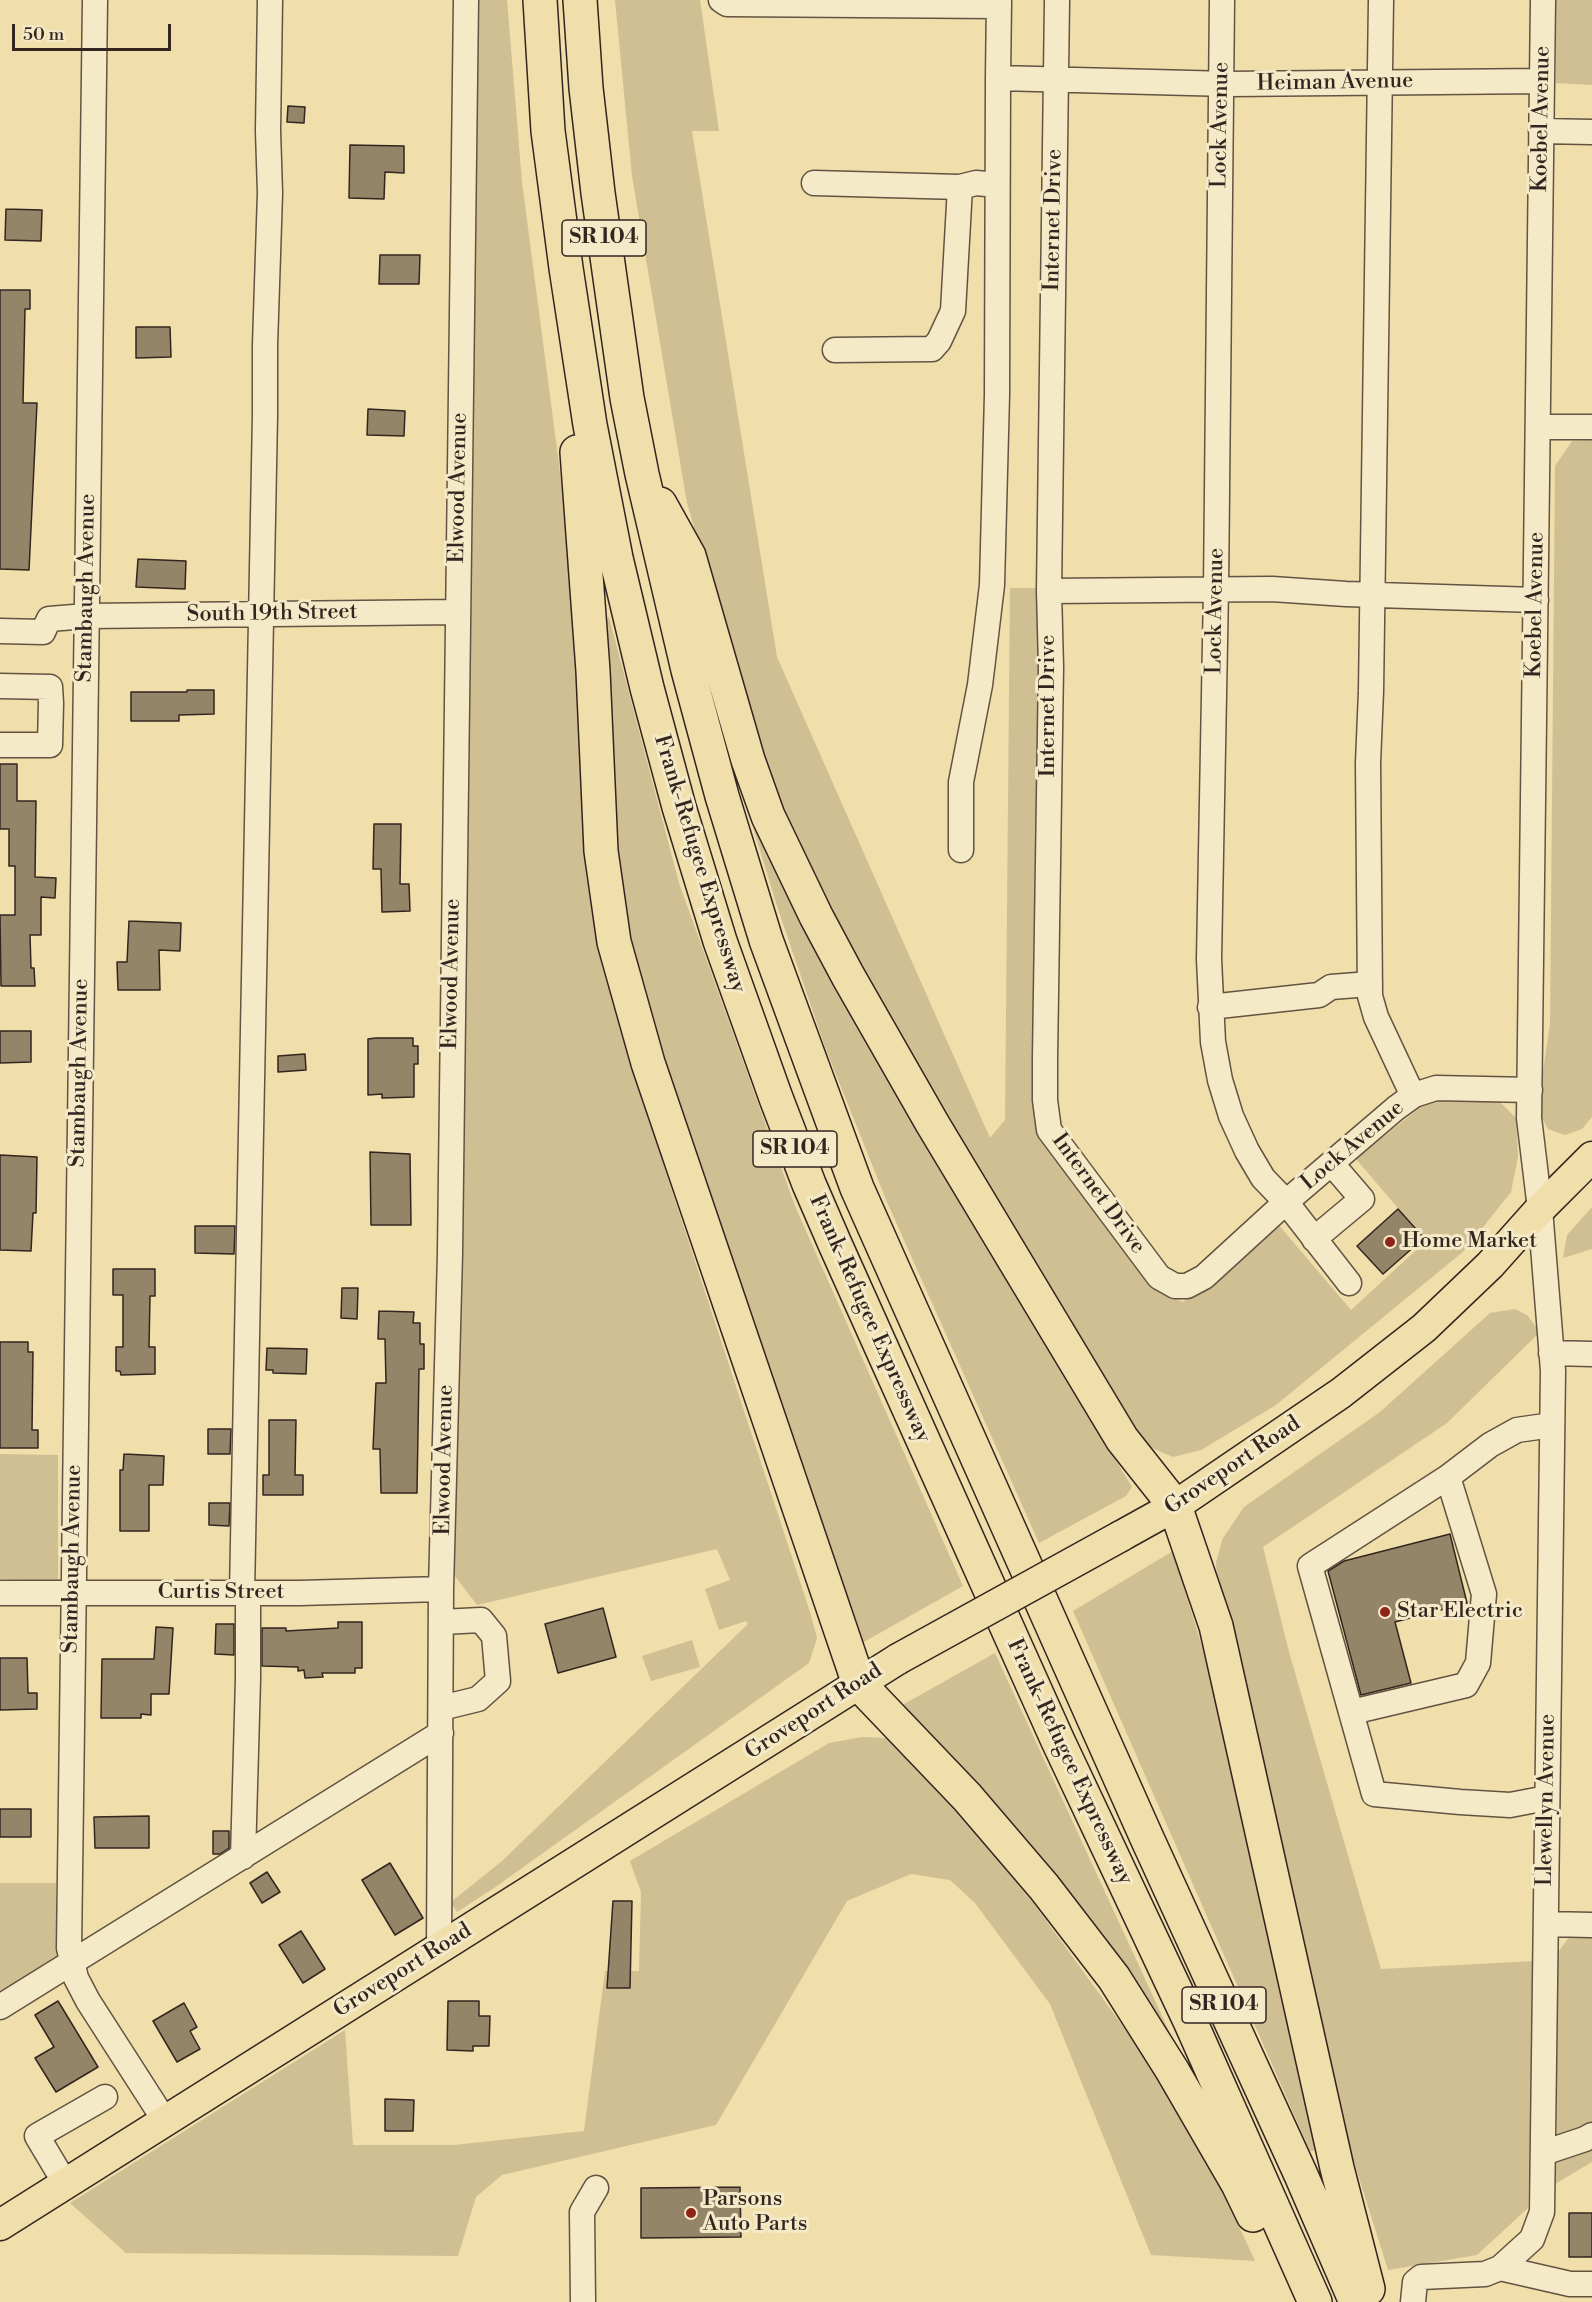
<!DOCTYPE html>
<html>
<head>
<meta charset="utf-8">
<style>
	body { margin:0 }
	#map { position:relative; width:1592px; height:2302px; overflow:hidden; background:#f0deab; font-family:"Libre Bodoni",serif }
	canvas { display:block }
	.scale { position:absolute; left:12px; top:24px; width:159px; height:27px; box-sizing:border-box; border:3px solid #33251f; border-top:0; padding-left:8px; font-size:18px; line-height:21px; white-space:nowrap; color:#33251f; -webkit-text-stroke:4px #f5eac8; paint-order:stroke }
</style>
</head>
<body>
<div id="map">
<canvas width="1592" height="2302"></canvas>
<div class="scale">50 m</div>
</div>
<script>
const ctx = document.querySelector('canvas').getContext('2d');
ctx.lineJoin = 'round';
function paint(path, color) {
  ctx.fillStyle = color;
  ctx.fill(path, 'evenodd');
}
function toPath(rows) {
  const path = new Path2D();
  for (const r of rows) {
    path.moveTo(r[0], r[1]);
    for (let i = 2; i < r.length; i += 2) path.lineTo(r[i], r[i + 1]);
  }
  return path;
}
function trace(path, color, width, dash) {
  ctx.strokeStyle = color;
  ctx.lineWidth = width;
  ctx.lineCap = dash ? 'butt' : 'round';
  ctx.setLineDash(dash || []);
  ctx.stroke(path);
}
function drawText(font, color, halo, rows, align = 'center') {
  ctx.font = font + ' "Libre Bodoni",serif';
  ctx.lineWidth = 6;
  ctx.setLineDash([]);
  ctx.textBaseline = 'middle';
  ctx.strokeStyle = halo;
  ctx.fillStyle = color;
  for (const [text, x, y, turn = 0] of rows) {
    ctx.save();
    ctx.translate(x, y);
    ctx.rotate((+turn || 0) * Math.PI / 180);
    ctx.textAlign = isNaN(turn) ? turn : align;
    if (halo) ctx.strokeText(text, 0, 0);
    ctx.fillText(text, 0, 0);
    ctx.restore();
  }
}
paint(toPath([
	[474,0,507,0,522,182,569,541,586,876,605,974,669,1182,810,1612,817,1638,809,1663,494,1888,457,1912,451,1902,502,1861,748,1624,746,1621,719,1630,705,1589,730,1580,717,1549,477,1605,451,1571],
	[615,0,700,0,719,131,692,131,777,657,990,1138,1005,1120,1010,588,1039,588,1034,1090,1043,1131,1164,1294,1183,1302,1277,1223,1351,1310,1426,1241,1356,1159,1423,1105,1444,1097,1496,1098,1516,1118,1518,1157,1511,1192,1464,1251,1276,1405,1201,1450,1173,1457,1133,1440,993,1203,800,858,740,685,687,503,632,176],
	[1556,0,1592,0,1592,85,1556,83],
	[1592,440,1592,1117,1582,1129,1565,1135,1548,1129,1541,1116,1539,1098,1550,1024,1555,466,1572,441],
	[609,617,679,883,795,1206,963,1586,862,1643,681,1126,629,953,614,845,601,618],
	[740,785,1019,1298,1132,1487,1126,1496,1039,1543,887,1202,825,1047,778,909],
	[1592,1207,1592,1249,1563,1258,1567,1235],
	[1515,1309,1527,1315,1540,1332,1447,1423,1263,1547,1289,1652,1381,1969,1535,1961,1528,2208,1477,2255,1388,2270,1331,2089,1218,1598,1216,1562,1223,1538,1244,1507,1380,1412,1490,1313],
	[0,1454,58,1455,58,1581,0,1579],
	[1173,1551,1205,1657,1319,2150,1310,2151,1073,1611],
	[692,1640,700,1667,651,1681,642,1656],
	[995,1653,1169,2031,1160,2035,917,1728,904,1704],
	[862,1737,886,1738,920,1766,1032,1901,1151,2065,1214,2172,1255,2261,1151,2255,1050,2004,975,1903,950,1880,911,1874,847,1901,716,2125,502,2175,476,2197,458,2256,126,2253,70,2203,345,2030,353,2145,454,2145,584,2131,605,1971,639,1971,641,1892,630,1861,829,1743],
	[0,1883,56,1883,58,1958,0,1995],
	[1572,1933,1592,1934,1592,2162,1555,2184,1557,2119,1556,1955]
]), '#d0bf93');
const building = toPath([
	[288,106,305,107,304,123,287,122,288,106],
	[350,145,404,146,404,173,385,172,384,199,349,198,350,145],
	[6,209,42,210,41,241,5,240,6,209],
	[380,255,420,255,419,284,379,284,380,255],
	[0,290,30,290,30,309,25,309,23,403,37,403,29,570,0,569,0,290],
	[136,327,170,327,171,357,136,358,136,327],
	[368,409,405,411,404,436,367,435,368,409],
	[138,559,186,561,185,589,136,587,138,559],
	[187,690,214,690,214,714,179,715,179,721,131,721,131,692,187,692,187,690],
	[0,764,17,764,17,801,36,801,35,877,56,878,55,898,41,897,41,935,30,935,31,968,34,968,35,986,1,986,0,915,15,915,15,866,9,866,9,829,0,829,0,764],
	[374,824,401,824,400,884,409,884,410,911,382,912,381,869,373,869,374,824],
	[129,921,181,923,180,951,159,950,160,990,118,990,117,962,127,962,129,921],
	[0,1031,31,1031,31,1062,0,1063,0,1031],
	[376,1038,413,1038,413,1046,418,1046,418,1064,414,1064,414,1097,382,1098,382,1094,368,1095,368,1039,376,1038],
	[305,1054,306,1070,278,1072,278,1056,305,1054],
	[370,1152,410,1154,411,1225,371,1225,370,1152],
	[0,1155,37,1157,36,1213,33,1213,31,1251,0,1250,0,1155],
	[1398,1209,1424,1238,1383,1274,1357,1246,1398,1209],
	[195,1226,235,1226,234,1254,195,1253,195,1226],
	[113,1269,155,1269,155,1296,150,1296,149,1347,155,1347,155,1374,121,1375,120,1371,116,1371,116,1347,123,1347,123,1295,113,1295,113,1269],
	[342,1288,358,1288,357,1319,341,1318,342,1288],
	[379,1311,414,1312,413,1323,420,1323,420,1344,424,1344,424,1369,419,1369,417,1493,381,1493,380,1449,373,1449,376,1383,386,1383,385,1339,378,1339,379,1311],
	[0,1342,28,1342,28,1352,33,1352,32,1430,38,1430,38,1448,0,1448,0,1342],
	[267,1348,307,1349,306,1374,273,1373,273,1370,266,1370,267,1348],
	[269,1420,296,1420,295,1475,303,1475,303,1495,263,1495,263,1475,269,1475,269,1420],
	[208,1429,231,1429,230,1454,208,1454,208,1429],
	[124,1454,164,1456,163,1485,149,1485,149,1531,120,1531,120,1470,123,1470,124,1454],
	[209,1503,230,1503,229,1526,209,1525,209,1503],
	[1450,1534,1467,1603,1395,1622,1411,1683,1361,1695,1328,1571,1344,1561,1450,1534],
	[603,1608,616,1657,558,1673,545,1624,603,1608],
	[338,1622,362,1622,362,1668,355,1668,355,1673,322,1673,323,1677,305,1678,304,1670,298,1671,298,1667,262,1666,262,1628,286,1628,286,1631,338,1628,338,1622],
	[216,1624,234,1624,234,1655,215,1654,216,1624],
	[156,1627,173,1628,169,1694,151,1694,151,1715,141,1714,141,1718,101,1718,102,1659,154,1659,156,1627],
	[0,1658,27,1658,28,1693,37,1693,37,1709,0,1710,0,1658],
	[0,1809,31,1809,31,1837,0,1837,0,1809],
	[149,1816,149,1848,95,1848,94,1817,149,1816],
	[213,1831,229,1831,229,1848,220,1854,213,1854,213,1831],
	[390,1863,423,1918,395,1935,362,1880,390,1863],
	[267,1872,280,1892,262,1903,250,1883,267,1872],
	[613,1901,632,1901,630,1988,607,1988,613,1901],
	[301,1931,325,1969,303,1983,279,1945,301,1931],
	[58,2001,98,2067,56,2092,35,2058,54,2047,35,2015,58,2001],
	[448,2001,479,2001,479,2016,490,2016,489,2046,473,2046,473,2051,447,2050,448,2001],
	[184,2003,197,2027,190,2031,200,2049,177,2062,153,2021,184,2003],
	[385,2099,414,2100,413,2131,385,2131,385,2099],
	[740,2187,741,2237,641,2238,641,2188,740,2187],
	[1569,2213,1592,2213,1592,2257,1569,2257,1569,2213]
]);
paint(building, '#958568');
trace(building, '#33251f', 1.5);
const minor = toPath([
	[95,0,69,1948,76,1978,88,2001,165,2121],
	[721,0,727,4,999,6],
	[999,0,998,78,1229,84,1542,81],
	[1057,0,1049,591,1051,667,1045,1058,1045,1100,1049,1130,1159,1277,1175,1286,1187,1286,1204,1277,1286,1202,1349,1283],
	[1222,0,1216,589,1209,959,1213,1042,1220,1080,1231,1116,1247,1151,1263,1178,1286,1202,1396,1108,1414,1095,1436,1088,1530,1090],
	[1381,0,1371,691,1368,763,1370,996,1376,1017,1413,1096],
	[1541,131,1592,132],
	[814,183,960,187],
	[835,350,932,349,939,341,953,311,960,187,976,183,997,185],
	[1539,427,1592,427],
	[1049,591,1272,589,1346,594,1536,600],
	[0,631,43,632,49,619,87,616,457,612],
	[0,686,50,687,51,703,50,745,0,745],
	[961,850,961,782,980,685,992,585,997,395,998,78],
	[1210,1007,1319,995,1331,987,1370,984],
	[1314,1239,1362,1199,1332,1164],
	[1551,1353,1592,1354],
	[0,1593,300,1593,441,1589],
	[242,1593,265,415,265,345,270,193,268,131,270,0],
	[441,1708,478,1699,498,1681,494,1636,481,1620,441,1622],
	[1352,1712,1466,1685,1478,1663,1484,1594,1448,1477],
	[1547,1798,1510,1805,1460,1802,1374,1794,1310,1566,1448,1477,1490,1445,1517,1430,1552,1425],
	[243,1857,248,1679,248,1593],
	[1546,1924,1592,1925],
	[439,1949,441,1589,450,1253,466,0],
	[0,2007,441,1733],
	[1543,2153,1585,2139,1592,2135],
	[65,2183,37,2136,105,2097],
	[1500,2268,1570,2284,1592,2284],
	[583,2302,582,2212,596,2188],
	[1413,2302,1415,2282,1421,2277,1485,2274,1500,2268,1532,2239,1542,2212,1553,1371,1540,1209,1529,1118,1543,0]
]);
const major = toPath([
	[1121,1536,1175,1506,1341,1393,1424,1328,1490,1265,1540,1209,1592,1157],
	[0,2225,898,1659]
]);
const highway = toPath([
	[540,0,548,131,566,268,590,425,616,558,647,688,679,807,720,941,776,1098,809,1184,835,1244,1058,1741,1190,2021,1315,2302],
	[580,0,586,88,598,193,627,398,642,474,688,670,722,796,766,940,857,1188,1146,1836,1301,2175,1356,2302],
	[577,452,593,671,601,851,614,942,648,1063,859,1684,967,1797,1044,1887,1114,1978,1172,2070,1238,2184,1253,2215],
	[660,504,689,556,748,760,768,816,816,916,848,976,932,1123,1122,1439,1175,1506,1216,1626,1337,2168,1368,2289]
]);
trace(minor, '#625342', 27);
trace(major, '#33251f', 33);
trace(highway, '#33251f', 36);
trace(minor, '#f5eac8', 24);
trace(major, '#f0deab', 30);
trace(highway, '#f0deab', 33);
const majorBridge = toPath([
	[898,1659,1121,1536]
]);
trace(majorBridge, '#33251f', 33, []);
trace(majorBridge, '#f0deab', 30);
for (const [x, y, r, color] of [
	[1390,1242,6,"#8f2418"],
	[1385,1612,6,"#8f2418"],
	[691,2213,6,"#8f2418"]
]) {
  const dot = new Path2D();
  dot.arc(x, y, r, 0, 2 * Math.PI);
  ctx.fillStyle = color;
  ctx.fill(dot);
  trace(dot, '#f5eac8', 2);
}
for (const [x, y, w] of [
	[604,238,84],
	[795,1149,84],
	[1224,2005,84]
]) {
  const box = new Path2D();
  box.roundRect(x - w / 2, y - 18, w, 36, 4.5);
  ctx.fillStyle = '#f5eac8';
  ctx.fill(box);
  trace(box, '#33251f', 1.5);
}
drawText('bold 21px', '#33251f', null, [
	["SR 104",604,238],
	["SR 104",795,1149],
	["SR 104",1224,2005]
]);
drawText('22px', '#33251f', '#f5eac8', [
	["Heiman Avenue",1335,83,-1],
	["Koebel Avenue",1542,119,-89],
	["Lock Avenue",1221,125,-89],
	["Internet Drive",1054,220,-89],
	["Elwood Avenue",459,488,-89],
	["Stambaugh Avenue",87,588,-89],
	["Koebel Avenue",1536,605,-89],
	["Lock Avenue",1216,611,-89],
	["South 19th Street",272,614,-1],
	["Internet Drive",1049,706,-90],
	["Frank-Refugee Expressway",699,864,73],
	["Elwood Avenue",452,974,-89],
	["Stambaugh Avenue",80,1073,-89],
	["Lock Avenue",1353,1146,-40],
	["Internet Drive",1098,1194,54],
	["Frank-Refugee Expressway",869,1319,66],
	["Elwood Avenue",445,1460,-89],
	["Groveport Road",1233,1466,-34],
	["Stambaugh Avenue",73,1559,-89],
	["Curtis Street",221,1593],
	["Groveport Road",814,1712,-33],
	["Frank-Refugee Expressway",1069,1762,65],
	["Llewellyn Avenue",1547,1800,-89],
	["Groveport Road",403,1971,-32]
]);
drawText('22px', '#33251f', '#f5eac8', [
	["Home Market",1402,1242],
	["Star Electric",1397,1612],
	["Parsons",703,2200],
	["Auto Parts",703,2225]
], 'left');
</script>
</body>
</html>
